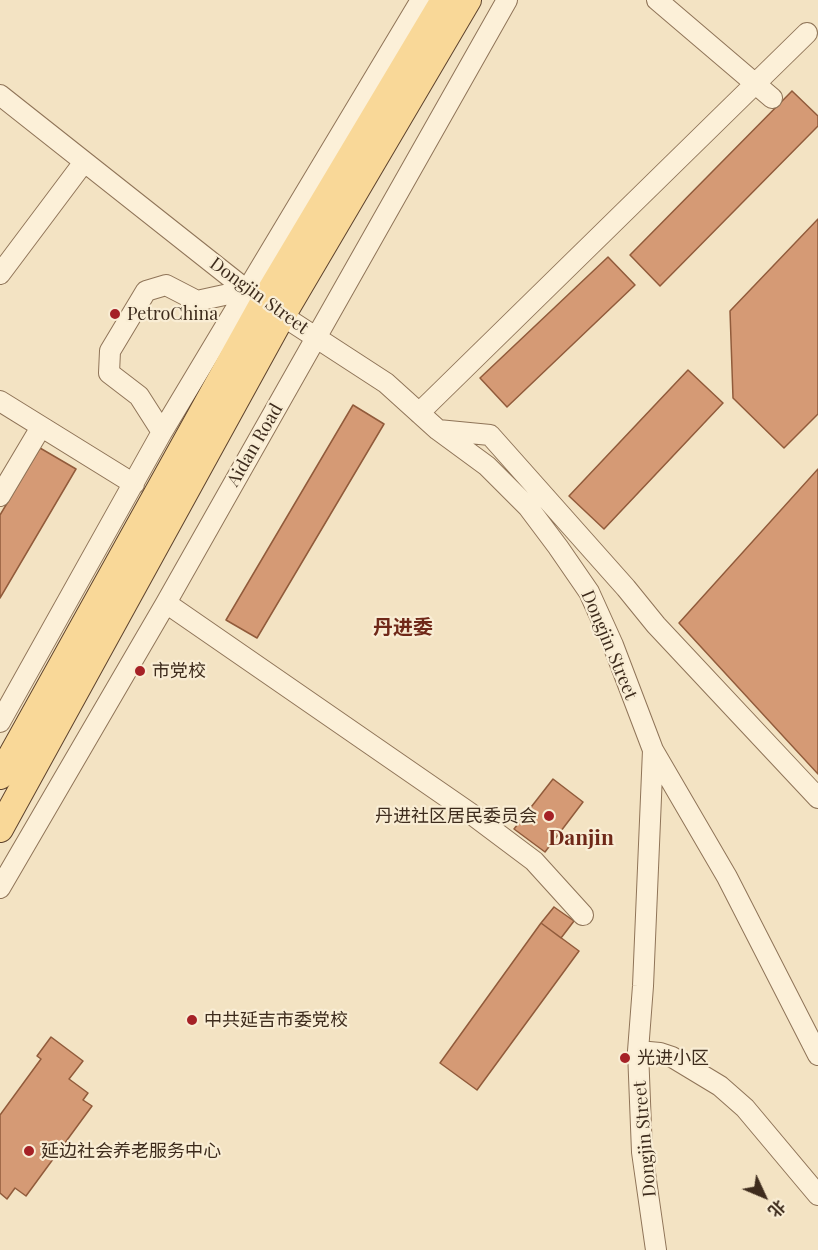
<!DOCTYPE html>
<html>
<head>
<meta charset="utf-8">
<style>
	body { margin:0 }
	#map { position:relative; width:818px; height:1250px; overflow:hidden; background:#f3e3c3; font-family:"Playfair Display","Noto Sans SC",serif }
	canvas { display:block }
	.north { position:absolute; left:734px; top:1166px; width:60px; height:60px; -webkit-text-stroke:4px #f9edd4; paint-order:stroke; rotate:134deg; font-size:16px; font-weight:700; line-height:24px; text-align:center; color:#3e2c1d }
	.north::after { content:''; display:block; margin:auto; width:21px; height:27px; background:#3e2c1d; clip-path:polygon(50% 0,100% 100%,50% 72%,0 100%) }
</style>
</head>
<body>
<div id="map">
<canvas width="818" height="1250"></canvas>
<div class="north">北</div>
</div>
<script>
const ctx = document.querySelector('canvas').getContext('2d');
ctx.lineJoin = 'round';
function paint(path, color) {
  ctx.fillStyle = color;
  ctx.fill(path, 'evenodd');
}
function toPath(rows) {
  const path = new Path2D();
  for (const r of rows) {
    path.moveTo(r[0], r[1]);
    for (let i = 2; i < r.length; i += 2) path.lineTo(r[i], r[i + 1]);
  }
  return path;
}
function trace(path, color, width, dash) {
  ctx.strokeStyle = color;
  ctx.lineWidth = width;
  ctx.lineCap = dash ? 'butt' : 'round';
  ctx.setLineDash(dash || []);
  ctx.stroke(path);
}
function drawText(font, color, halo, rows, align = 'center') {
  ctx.font = font + ' "Playfair Display","Noto Sans SC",serif';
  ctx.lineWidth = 4.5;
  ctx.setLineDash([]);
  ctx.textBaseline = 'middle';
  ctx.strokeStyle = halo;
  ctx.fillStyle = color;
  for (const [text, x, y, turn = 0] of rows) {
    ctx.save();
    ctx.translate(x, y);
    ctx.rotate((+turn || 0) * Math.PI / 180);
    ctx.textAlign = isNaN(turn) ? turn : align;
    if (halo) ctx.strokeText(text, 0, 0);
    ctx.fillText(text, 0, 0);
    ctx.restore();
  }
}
const building = toPath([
	[792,91,818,116,818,126,660,286,630,255,792,91],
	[818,219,818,414,784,448,733,398,730,311,818,219],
	[608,257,635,285,507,407,480,378,608,257],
	[688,370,723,403,604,529,569,496,688,370],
	[353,405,384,424,257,638,226,620,353,405],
	[40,448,76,469,0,598,0,515,40,448],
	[818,469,818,774,679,623,818,469],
	[553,779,583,802,545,852,514,829,553,779],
	[554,907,574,921,561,938,541,923,554,907],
	[541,923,579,951,477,1090,440,1063,541,923],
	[51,1037,83,1061,69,1079,88,1093,83,1100,92,1106,26,1196,15,1188,7,1199,0,1193,0,1115,41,1059,37,1056,51,1037]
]);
paint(building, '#d59a75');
trace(building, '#915b3b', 1.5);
const minor = toPath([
	[657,0,772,98],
	[0,95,263,303,386,383,438,430,487,466,528,507,558,547,589,592,613,645,653,750,643,986,638,1051,642,1152,656,1250],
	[0,274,84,162],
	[0,401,134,484],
	[419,413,807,33],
	[438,430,490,435,626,588,656,625,818,798],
	[162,432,139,396,109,373,110,351,146,291,166,285,197,301,247,290],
	[0,496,41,427],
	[166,603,470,813,534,861,583,915],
	[0,722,162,432,421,0],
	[653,750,727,877,818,1055],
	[0,888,166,603,507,0],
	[638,1051,660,1053,672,1057,720,1086,745,1108,818,1195]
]);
const major = toPath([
	[0,776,263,303,444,0],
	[0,829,282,316,468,0]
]);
trace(minor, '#8f7458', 22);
trace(major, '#5d422c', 28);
trace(minor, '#fcf0d8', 20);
trace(major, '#f9d898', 26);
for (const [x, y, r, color] of [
	[115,314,6,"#a52126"],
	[140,671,6,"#a52126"],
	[549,816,6,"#a52126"],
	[192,1020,6,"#a52126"],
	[625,1058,6,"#a52126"],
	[29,1151,6,"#a52126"]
]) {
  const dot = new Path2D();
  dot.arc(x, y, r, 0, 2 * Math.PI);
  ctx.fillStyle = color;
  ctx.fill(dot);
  trace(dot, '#f9edd4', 2);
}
drawText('18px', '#3e2c1d', '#f9edd4', [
	["Dongjin Street",259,296,36],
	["Aidan Road",255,445,-60],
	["Dongjin Street",609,645,67],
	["Dongjin Street",645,1139,-95]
]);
drawText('18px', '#3e2c1d', '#f9edd4', [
	["PetroChina",127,314],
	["市党校",152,671],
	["丹进社区居民委员会",537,816,"right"],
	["中共延吉市委党校",204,1020],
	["光进小区",637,1058],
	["延边社会养老服务中心",41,1151]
], 'left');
drawText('bold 20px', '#6f2818', '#f9edd4', [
	["丹进委",403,628]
]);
drawText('bold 21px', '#6f2818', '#f9edd4', [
	["Danjin",581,838]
]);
</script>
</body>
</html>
